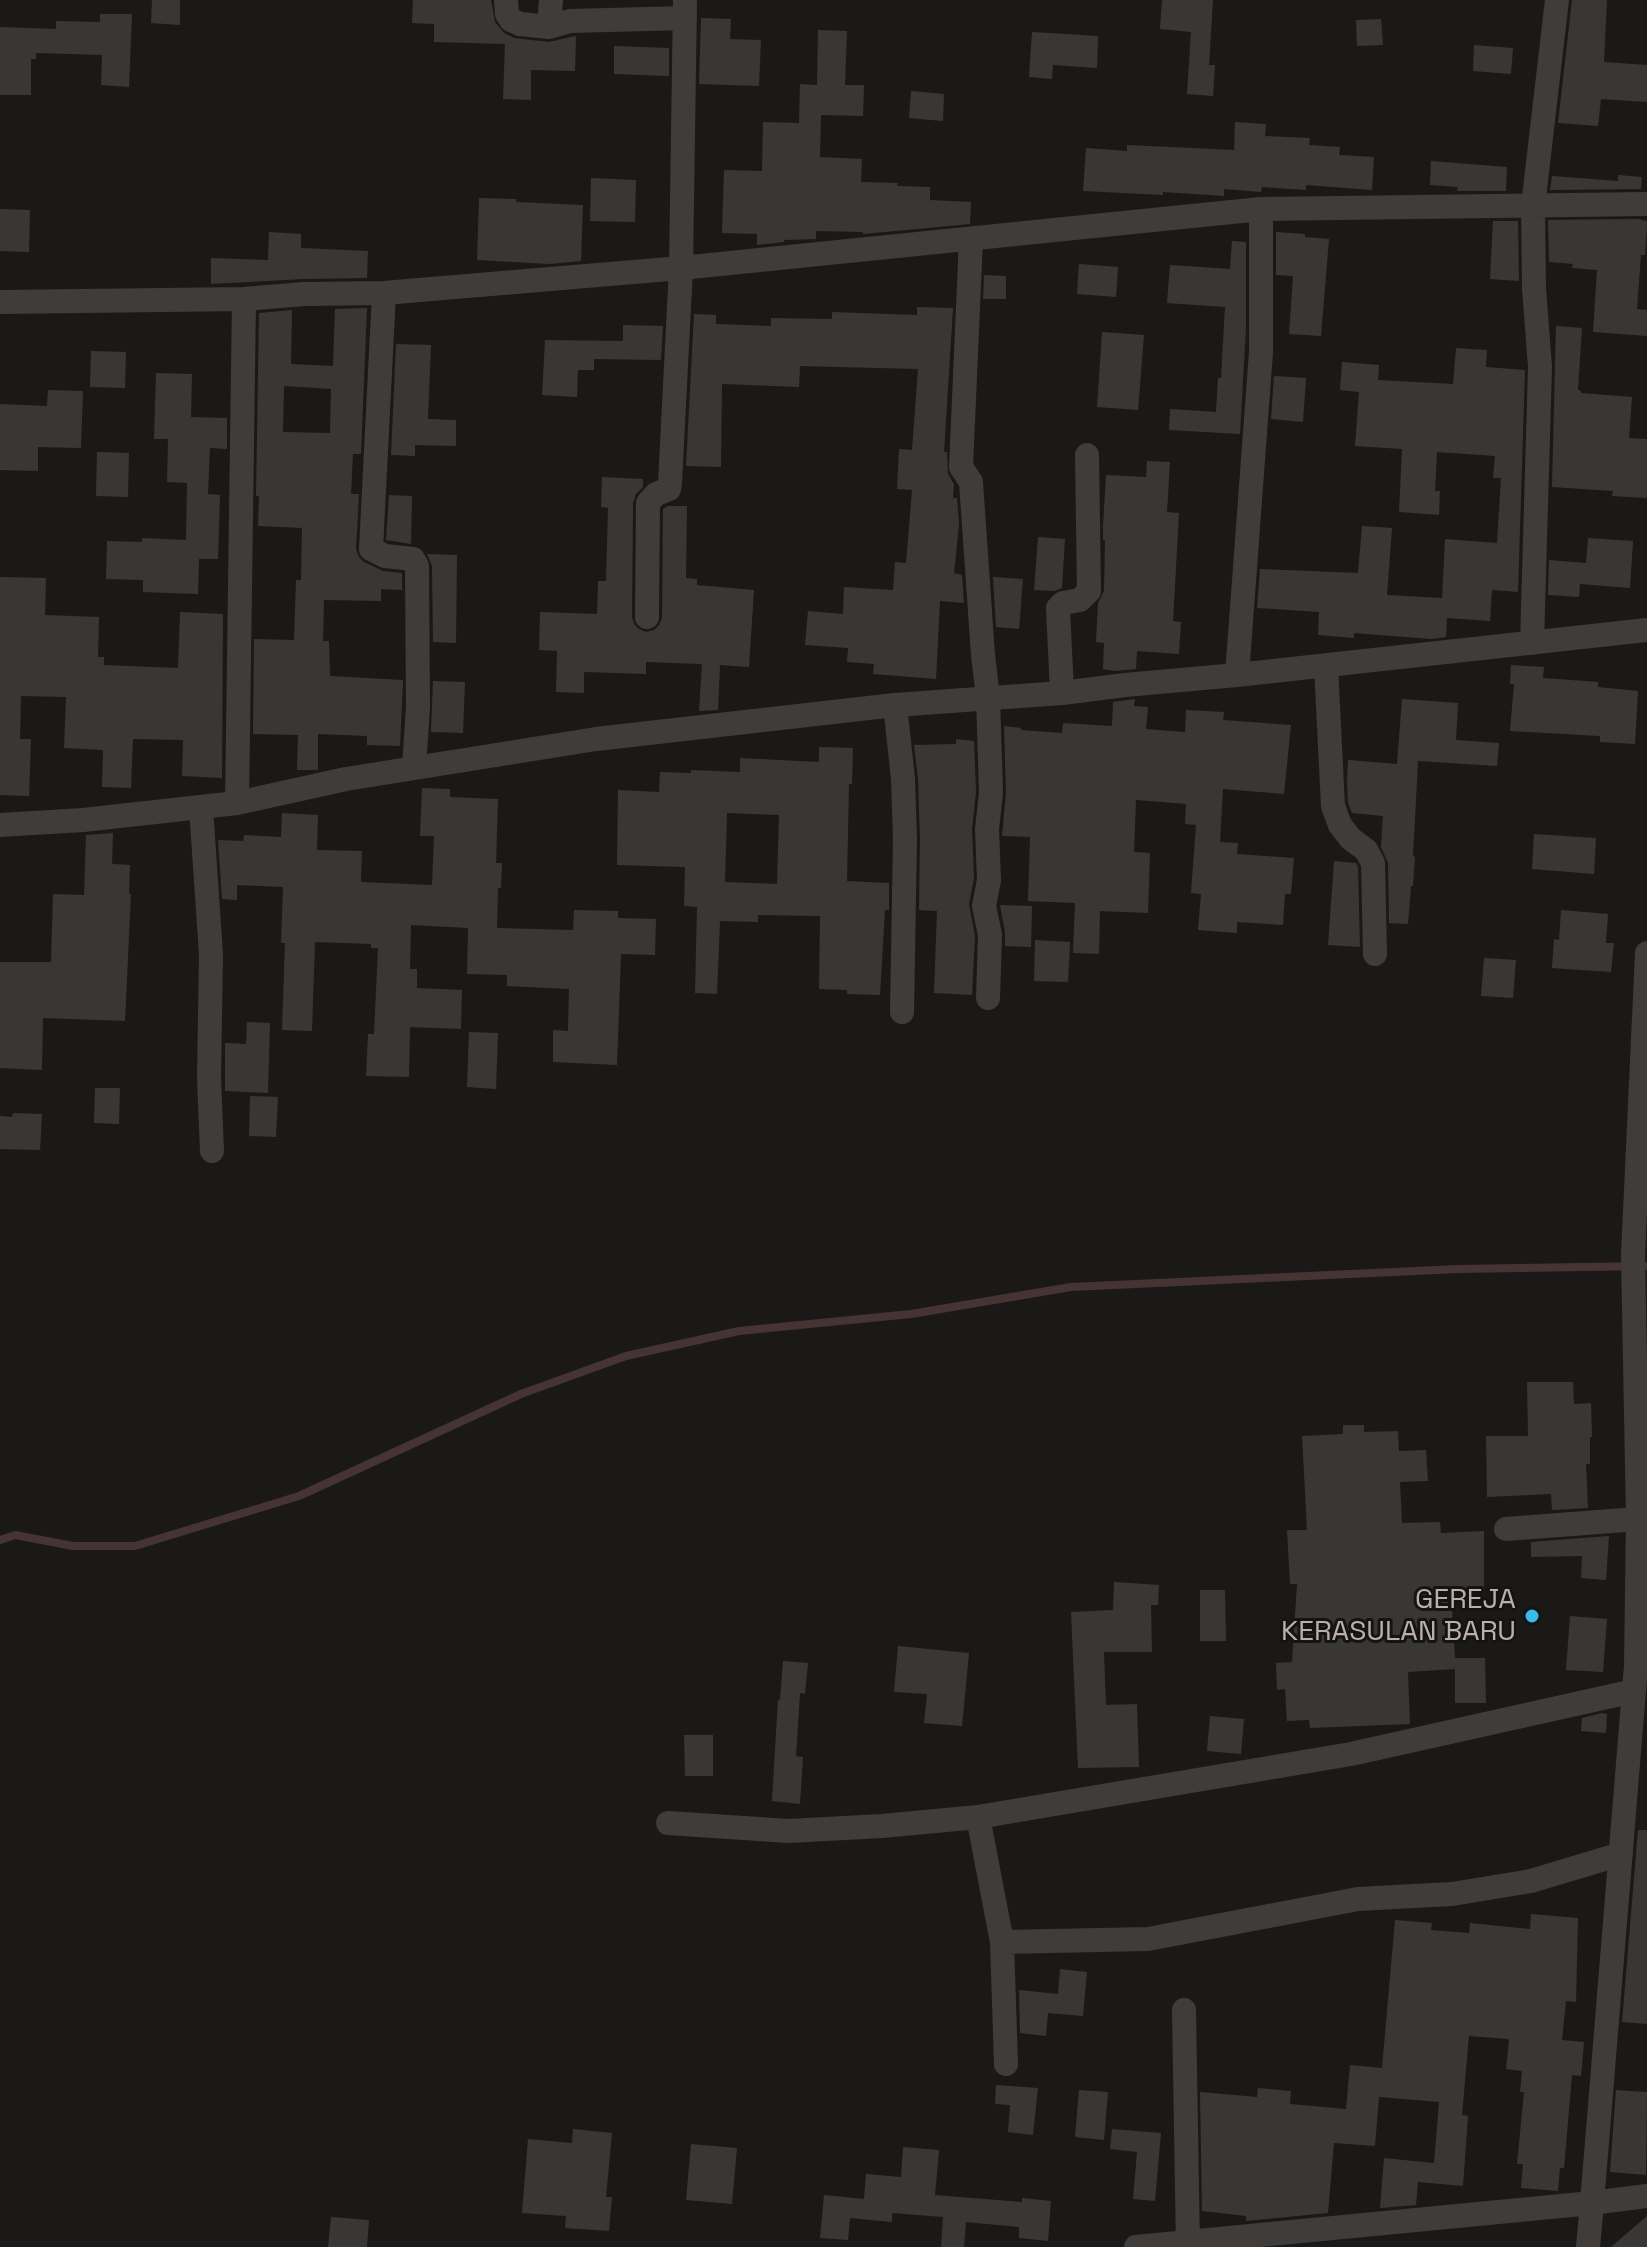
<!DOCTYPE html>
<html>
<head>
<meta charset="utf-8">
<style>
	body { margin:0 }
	canvas { display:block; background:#1a1918 }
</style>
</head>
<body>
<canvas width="1647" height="2247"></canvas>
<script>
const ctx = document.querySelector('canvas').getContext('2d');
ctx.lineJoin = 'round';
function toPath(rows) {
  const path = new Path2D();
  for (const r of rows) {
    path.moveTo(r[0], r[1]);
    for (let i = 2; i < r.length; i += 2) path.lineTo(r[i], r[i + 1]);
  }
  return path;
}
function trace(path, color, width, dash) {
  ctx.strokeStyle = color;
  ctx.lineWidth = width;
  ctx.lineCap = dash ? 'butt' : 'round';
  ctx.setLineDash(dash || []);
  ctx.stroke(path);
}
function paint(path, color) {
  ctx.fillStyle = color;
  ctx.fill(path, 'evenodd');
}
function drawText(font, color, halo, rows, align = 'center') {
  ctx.font = font + ' "Space Grotesk",sans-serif';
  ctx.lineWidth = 6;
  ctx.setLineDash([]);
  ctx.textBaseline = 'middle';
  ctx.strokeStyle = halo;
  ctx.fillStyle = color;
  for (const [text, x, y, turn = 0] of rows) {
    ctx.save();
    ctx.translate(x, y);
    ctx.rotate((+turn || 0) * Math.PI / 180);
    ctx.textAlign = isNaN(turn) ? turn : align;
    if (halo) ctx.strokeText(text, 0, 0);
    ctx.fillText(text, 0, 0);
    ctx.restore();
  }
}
trace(toPath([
	[0,1540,15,1535,73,1546,135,1546,299,1496,521,1394,626,1356,739,1331,911,1314,1071,1287,1458,1269,1647,1266]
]), '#453433', 8);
paint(toPath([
	[152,0,180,0,180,25,151,23],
	[413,0,491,0,495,22,504,33,514,38,549,42,576,36,575,71,531,70,531,100,503,99,505,44,434,42,434,24,412,23],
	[1162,0,1213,0,1209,65,1215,65,1213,96,1187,94,1191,32,1160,29],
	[1572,0,1607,0,1604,62,1647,65,1647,102,1601,99,1598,126,1558,123],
	[100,14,132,14,129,87,101,85,102,55,36,53,36,59,31,59,31,95,0,95,0,27,56,29,56,21,100,22],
	[701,18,731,19,730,39,761,40,759,86,699,84],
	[1381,19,1383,45,1357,46,1356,20],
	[818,30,847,31,845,85,864,85,863,116,821,115,820,157,862,159,861,182,898,183,897,186,930,187,930,200,971,202,970,224,863,234,863,232,816,231,816,239,784,240,784,242,757,245,757,234,722,233,724,170,762,171,763,122,799,123,800,84,817,85],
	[1032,32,1098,36,1097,68,1053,65,1052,79,1029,77],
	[1474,45,1513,48,1511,74,1473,71],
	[614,46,669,48,669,76,614,74],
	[911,91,944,94,943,121,909,118],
	[1235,122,1266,124,1265,136,1310,138,1309,145,1340,147,1339,155,1374,157,1372,190,1306,185,1306,190,1262,187,1261,192,1224,189,1224,196,1163,192,1163,195,1083,191,1086,148,1127,151,1127,145,1234,150],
	[1431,161,1507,167,1506,191,1457,191,1458,187,1430,185],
	[1618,175,1642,177,1641,189,1550,190,1552,176,1618,181],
	[591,178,636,180,635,222,590,221],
	[479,198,516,199,516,202,583,205,581,261,549,264,477,260],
	[0,209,30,210,29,252,0,251],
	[1639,219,1647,221,1647,227,1645,255,1641,255,1637,309,1647,310,1647,336,1593,332,1597,270,1572,268,1573,264,1549,262,1548,220],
	[1493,221,1518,221,1519,281,1490,279],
	[269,232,301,234,301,248,368,251,367,278,304,279,211,284,211,258,268,260],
	[1276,232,1305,234,1305,237,1329,239,1321,336,1289,334,1293,276,1276,275],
	[1232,241,1246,242,1246,327,1240,434,1169,430,1170,409,1216,412,1218,378,1221,378,1225,307,1167,303,1170,265,1230,269],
	[1079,264,1118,267,1116,297,1077,294],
	[984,275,1006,276,1006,299,983,299],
	[917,307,953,308,944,452,947,452,948,474,954,484,953,498,957,498,959,524,954,573,962,575,964,603,940,601,936,679,873,674,874,664,847,662,848,648,805,645,808,611,843,614,844,587,893,590,895,562,906,563,912,490,897,489,899,449,912,450,918,369,800,366,799,387,722,384,721,467,686,466,694,314,716,315,716,324,771,326,771,318,832,319,832,312,917,315],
	[367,308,361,454,353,454,351,494,359,494,356,549,359,557,364,562,383,571,402,573,402,590,381,589,381,601,324,600,323,641,329,641,330,676,403,680,400,746,367,745,367,736,318,734,318,770,297,770,298,735,253,734,254,639,294,640,296,580,301,580,302,528,258,526,259,496,256,496,259,313,292,310,291,364,333,366,335,309],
	[284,386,331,389,330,433,283,432],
	[623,325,663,326,661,360,594,359,594,370,578,370,577,397,542,395,545,340,623,341],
	[1556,326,1582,328,1578,390,1581,391,1581,393,1632,397,1629,438,1647,439,1647,498,1612,496,1613,491,1552,487],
	[1102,332,1144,335,1138,410,1097,407],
	[396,344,431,345,428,419,456,420,456,446,415,445,415,456,391,455],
	[1456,348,1487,350,1486,367,1525,370,1518,592,1492,590,1490,621,1447,618,1446,637,1431,639,1354,633,1354,638,1318,635,1319,612,1257,608,1260,569,1358,573,1362,526,1392,528,1387,595,1442,598,1445,539,1497,543,1501,478,1493,478,1495,456,1437,452,1435,491,1440,491,1439,515,1399,512,1402,449,1355,446,1359,392,1340,390,1342,362,1379,365,1378,380,1453,384],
	[91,351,126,352,125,388,90,387],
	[156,373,192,374,191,417,227,418,227,449,210,448,208,494,220,495,218,559,199,559,198,594,143,592,143,580,106,579,107,541,142,542,142,538,186,540,187,483,167,482,168,439,154,439],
	[1274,376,1306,378,1303,422,1271,419],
	[48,390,83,391,81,448,38,447,38,471,0,470,0,404,47,406],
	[97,452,129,453,128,497,96,496],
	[1147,461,1170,462,1167,512,1179,513,1173,621,1181,622,1179,654,1137,651,1136,669,1115,671,1103,669,1104,643,1096,642,1098,603,1104,591,1105,540,1103,540,1103,526,1106,475,1146,477],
	[602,477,643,479,643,487,636,494,633,503,632,617,634,624,639,629,646,632,654,630,659,625,662,618,663,509,668,506,687,506,686,578,697,579,697,585,754,590,749,667,720,665,718,710,699,711,702,664,646,662,646,674,584,672,584,693,556,692,557,651,539,650,540,612,597,614,598,581,606,581,608,508,601,507],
	[389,495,412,496,411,544,386,540],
	[1038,537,1065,539,1062,588,1054,591,1034,590],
	[1588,538,1633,541,1630,588,1580,584,1579,597,1548,595,1549,560,1586,563],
	[427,554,457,555,456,643,433,642,432,566],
	[0,577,46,578,45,615,99,617,98,657,104,657,104,665,178,668,180,612,223,614,222,778,182,776,183,740,133,739,131,788,102,787,103,750,64,748,66,697,21,696,20,739,31,739,29,796,0,795],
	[993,577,1023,579,1019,629,996,627],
	[1511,665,1544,667,1543,678,1598,682,1598,687,1638,691,1635,744,1600,742,1600,736,1510,731,1514,684,1510,684],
	[433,681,465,682,463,733,431,732],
	[1135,699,1134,706,1148,707,1146,729,1185,732,1186,710,1224,712,1223,720,1291,725,1284,794,1223,789,1220,842,1238,843,1237,854,1294,858,1291,894,1285,894,1283,925,1237,922,1237,933,1198,930,1201,894,1191,893,1196,825,1185,824,1186,804,1136,800,1134,852,1150,853,1148,913,1100,911,1099,954,1073,953,1075,903,1028,901,1030,837,1002,836,1006,793,1004,726,1021,728,1021,730,1062,733,1063,723,1112,726,1113,702],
	[1402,699,1458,703,1456,740,1499,743,1497,766,1418,761,1413,856,1415,857,1413,886,1411,886,1408,924,1389,923,1388,863,1381,847,1383,816,1352,813,1348,803,1347,782,1348,760,1397,764],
	[956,739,974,741,976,792,972,829,974,878,969,904,975,936,972,995,934,993,937,911,919,910,920,838,918,778,914,745,956,744],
	[819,747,853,748,852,784,849,784,847,881,889,883,889,910,885,910,880,995,847,994,847,990,819,989,820,916,758,915,758,922,720,921,717,994,695,993,697,907,684,906,685,867,617,865,618,790,659,792,660,772,691,773,691,770,740,772,740,758,819,762],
	[727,813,779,815,777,884,725,882],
	[422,788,450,789,450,797,498,799,496,863,502,863,501,888,498,888,497,928,573,930,574,910,618,911,618,918,656,919,655,955,621,954,617,1065,553,1062,553,1030,568,1031,569,989,507,986,507,975,467,974,468,928,411,925,410,969,417,969,417,988,462,990,461,1029,410,1027,409,1077,366,1076,368,1034,374,1034,378,948,371,948,371,944,315,942,312,1031,282,1030,285,943,281,943,283,887,237,885,237,900,222,899,218,840,243,841,244,835,281,837,282,813,318,815,317,850,362,851,361,882,432,885,434,836,420,836],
	[113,833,112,864,130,865,129,894,131,894,125,1021,43,1018,42,1070,0,1068,0,962,51,962,53,894,84,895,86,835],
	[1534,834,1596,838,1594,874,1532,869],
	[1334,861,1356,863,1358,867,1360,947,1328,945],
	[1000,905,1032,906,1031,947,1005,946,1005,932],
	[1561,910,1608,914,1606,943,1614,943,1611,972,1552,968,1554,939,1559,940],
	[1035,940,1070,942,1068,982,1034,981],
	[1484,958,1516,960,1513,998,1481,996],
	[247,1022,270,1023,268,1093,225,1091,225,1043,246,1044],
	[469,1032,498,1033,496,1089,467,1087],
	[95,1088,120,1088,119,1124,94,1123],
	[250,1096,278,1097,276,1137,249,1136],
	[13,1113,42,1114,40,1150,0,1149,0,1116,12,1117],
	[1527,1382,1573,1382,1574,1404,1591,1403,1592,1437,1590,1437,1590,1464,1586,1464,1588,1508,1552,1510,1551,1494,1487,1497,1486,1436,1528,1436],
	[1343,1425,1364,1425,1364,1432,1398,1431,1399,1451,1426,1450,1428,1481,1400,1482,1402,1523,1440,1522,1441,1533,1484,1531,1484,1590,1451,1591,1455,1658,1485,1658,1486,1703,1455,1703,1455,1669,1408,1672,1410,1724,1310,1728,1309,1720,1287,1721,1285,1689,1277,1690,1276,1663,1292,1662,1297,1584,1290,1584,1287,1530,1307,1530,1302,1436,1343,1434],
	[1609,1536,1606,1580,1581,1578,1582,1556,1531,1557,1531,1542],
	[1114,1582,1159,1585,1158,1605,1151,1605,1152,1652,1104,1652,1106,1705,1137,1704,1139,1767,1078,1768,1071,1612,1113,1610],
	[1200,1590,1225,1590,1226,1641,1200,1641],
	[1570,1616,1607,1619,1603,1672,1566,1670],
	[898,1646,969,1653,962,1726,924,1723,927,1694,894,1692],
	[783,1661,808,1663,805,1694,800,1693,796,1756,803,1757,800,1804,772,1801,778,1699,780,1700],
	[1602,1713,1607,1714,1606,1733,1581,1731,1582,1718],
	[1210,1716,1244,1719,1241,1754,1207,1751],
	[684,1735,713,1735,713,1776,685,1776],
	[1638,1830,1647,1830,1647,2024,1622,2022],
	[1531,1914,1578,1918,1576,2002,1566,2001,1562,2040,1584,2042,1581,2076,1572,2075,1564,2168,1560,2168,1558,2191,1521,2188,1523,2164,1517,2164,1524,2092,1520,2092,1522,2071,1506,2069,1509,2039,1469,2036,1462,2115,1468,2116,1463,2186,1418,2182,1416,2205,1380,2208,1384,2158,1434,2163,1439,2102,1379,2097,1375,2146,1334,2143,1328,2213,1246,2221,1246,2216,1202,2211,1200,2092,1257,2097,1258,2088,1291,2091,1290,2104,1346,2109,1350,2065,1382,2068,1395,1920,1432,1923,1431,1930,1469,1933,1470,1923,1530,1929],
	[1060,1969,1087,1972,1083,2016,1048,2013,1046,2036,1020,2033,1019,1990,1058,1994],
	[996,2085,1038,2088,1033,2135,1008,2132,1010,2105,995,2104],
	[1079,2090,1108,2092,1104,2140,1075,2137],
	[1616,2090,1647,2092,1646,2175,1610,2172],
	[573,2129,612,2133,606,2197,612,2197,609,2231,565,2228,566,2216,522,2213,528,2139,572,2143],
	[1112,2129,1161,2133,1155,2201,1133,2199,1137,2152,1110,2149],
	[691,2144,737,2148,732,2204,686,2200],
	[903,2147,939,2150,935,2195,1022,2202,1022,2198,1051,2201,1048,2241,1019,2238,1019,2227,966,2222,964,2247,941,2247,943,2217,892,2213,892,2222,850,2218,848,2240,820,2238,824,2195,864,2199,866,2174,901,2177],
	[1647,2216,1647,2247,1611,2247],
	[331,2217,369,2220,367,2247,328,2247]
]), '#393735');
trace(toPath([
	[506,0,507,14,511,20,520,24,549,27,570,21,685,18],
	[549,27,551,0],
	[971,239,961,467,971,482,983,655,988,697,991,793,987,829,989,880,984,906,990,935,988,998],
	[384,293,371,549,385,556,413,559,417,566,418,707,414,767],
	[0,302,244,299,304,294,384,293,681,268,1261,209,1647,204],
	[647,617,648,503,656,494,669,489,670,483,681,268,685,0],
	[1532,643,1540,367,1534,288,1533,206,1557,0],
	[1326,666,1333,806,1340,825,1351,839,1366,850,1373,863,1375,954],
	[1237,675,1261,352,1261,209],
	[1062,693,1058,608,1063,603,1080,600,1089,591,1087,455],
	[895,705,903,779,905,839,902,1012],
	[237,803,244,299],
	[201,808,211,954,209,1078,212,1151],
	[0,825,83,820,237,803,346,779,596,739,895,705,1062,693,1125,685,1237,675,1647,630],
	[1506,1529,1638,1519],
	[978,1817,1002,1942,1006,2064],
	[668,1823,789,1831,882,1826,978,1817,1351,1754,1634,1691],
	[1002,1942,1148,1939,1358,1899,1452,1894,1531,1881,1621,1854],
	[1184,2010,1188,2247],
	[1136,2247,1592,2203,1636,1666,1638,1519,1633,1255,1647,953],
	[1588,2247,1592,2203,1647,2196]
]), '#3f3c39', 24);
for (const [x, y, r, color] of [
	[1532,1616,8,"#3bb9ef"]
]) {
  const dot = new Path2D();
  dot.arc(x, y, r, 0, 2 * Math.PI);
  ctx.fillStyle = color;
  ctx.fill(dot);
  trace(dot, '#151413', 3);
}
drawText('28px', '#baafaa', '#151413', [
	["GEREJA",1516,1600],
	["KERASULAN BARU",1516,1632]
], 'right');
</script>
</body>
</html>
